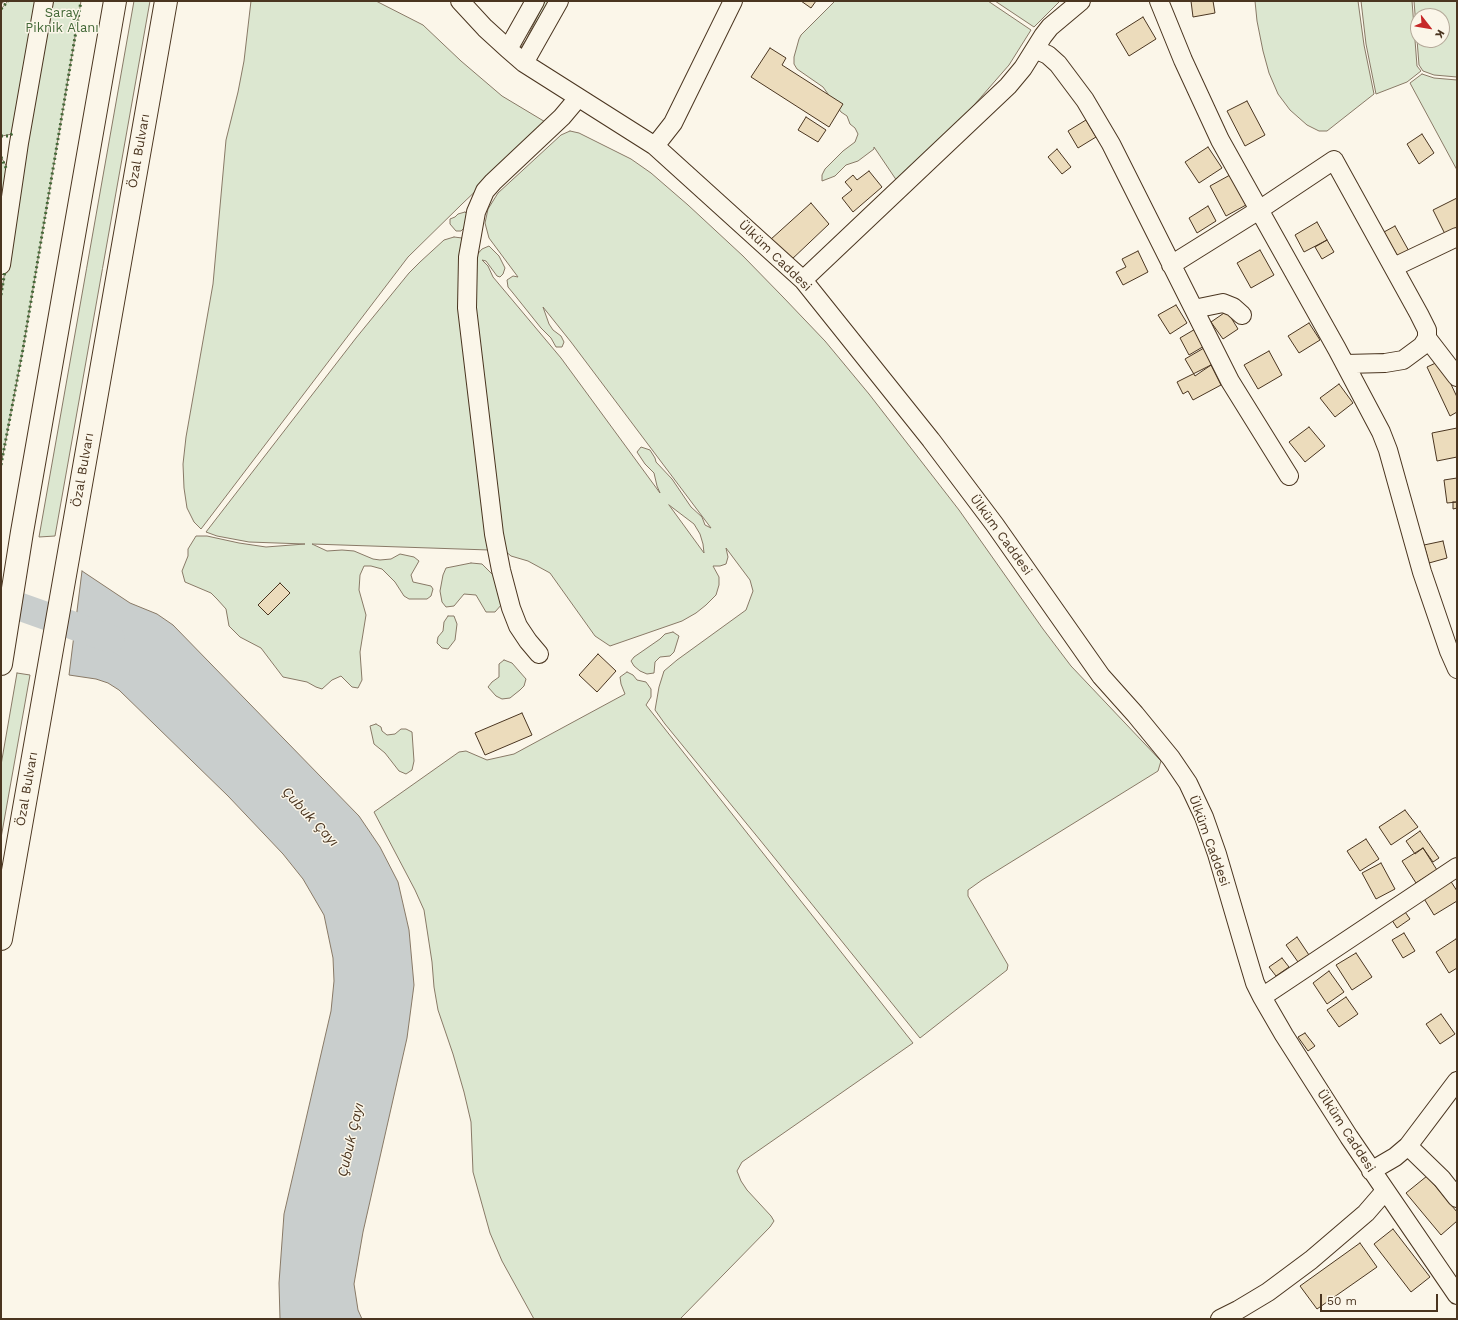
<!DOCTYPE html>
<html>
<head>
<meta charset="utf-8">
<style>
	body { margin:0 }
	#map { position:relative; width:1458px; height:1320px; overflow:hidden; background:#fbf6e9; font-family:"Work Sans",sans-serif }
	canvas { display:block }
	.frame { position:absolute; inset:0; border:2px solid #4a3520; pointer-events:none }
	.north { position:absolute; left:1410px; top:8px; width:40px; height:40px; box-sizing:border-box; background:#fbf6e9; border:1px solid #b4a999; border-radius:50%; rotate:121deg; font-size:11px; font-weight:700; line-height:16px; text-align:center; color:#4a3520 }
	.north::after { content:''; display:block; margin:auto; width:14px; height:18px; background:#c62828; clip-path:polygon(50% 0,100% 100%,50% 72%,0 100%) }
	.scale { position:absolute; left:1320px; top:1294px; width:118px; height:18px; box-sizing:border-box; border:2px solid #4a3520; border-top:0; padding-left:5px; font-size:12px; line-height:14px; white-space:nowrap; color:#4a3520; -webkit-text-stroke:3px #fbf6e9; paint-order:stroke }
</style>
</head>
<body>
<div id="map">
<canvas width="1458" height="1320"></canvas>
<div class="frame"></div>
<div class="north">K</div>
<div class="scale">50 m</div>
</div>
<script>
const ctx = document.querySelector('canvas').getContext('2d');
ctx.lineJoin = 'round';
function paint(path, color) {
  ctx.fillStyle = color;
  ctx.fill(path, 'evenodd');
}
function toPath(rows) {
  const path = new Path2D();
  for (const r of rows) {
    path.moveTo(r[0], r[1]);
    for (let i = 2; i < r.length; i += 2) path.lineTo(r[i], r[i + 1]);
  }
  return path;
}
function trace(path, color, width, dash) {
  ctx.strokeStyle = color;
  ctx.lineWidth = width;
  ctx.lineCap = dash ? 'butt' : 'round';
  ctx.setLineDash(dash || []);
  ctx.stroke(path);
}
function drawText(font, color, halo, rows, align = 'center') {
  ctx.font = font + ' "Work Sans",sans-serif';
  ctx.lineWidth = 3;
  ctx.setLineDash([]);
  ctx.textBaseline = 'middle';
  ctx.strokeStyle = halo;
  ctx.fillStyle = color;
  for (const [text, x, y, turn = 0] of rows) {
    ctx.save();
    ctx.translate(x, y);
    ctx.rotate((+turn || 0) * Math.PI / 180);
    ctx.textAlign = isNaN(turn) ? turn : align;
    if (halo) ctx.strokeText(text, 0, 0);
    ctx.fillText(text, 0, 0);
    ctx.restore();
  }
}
const green = toPath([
	[8,1,37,1,12,134,2,136,1,136,1,9,8,1],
	[49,1,81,1,23,349,1,465,1,295,49,1],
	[134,1,150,1,55,536,39,537,134,1],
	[251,1,376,1,423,25,461,61,502,96,547,123,462,204,408,257,201,529,194,522,187,508,184,488,183,464,186,437,213,284,226,140,238,92,244,61,251,1],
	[545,1,551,1,523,48,521,47,526,40,545,1],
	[835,1,988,1,1031,30,1009,65,968,112,897,181,874,147,874,149,858,161,846,165,835,176,822,181,822,175,825,169,843,151,855,142,858,134,855,128,850,124,847,116,841,112,823,87,797,69,794,64,794,57,799,39,801,35,835,1],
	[995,1,1060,1,1034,27,995,1],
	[1255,1,1358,1,1364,45,1374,94,1327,131,1319,131,1307,125,1290,110,1278,94,1269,73,1263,51,1257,21,1255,1],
	[1361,1,1412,1,1417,66,1421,71,1407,82,1376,94,1366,44,1361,1],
	[1414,1,1457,1,1457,77,1434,75,1423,71,1419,65,1414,1],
	[1418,16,1442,16,1442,40,1418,40,1418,16],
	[1422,74,1434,78,1457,80,1457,170,1410,83,1422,74],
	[570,131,579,133,631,159,651,173,688,205,743,256,783,297,825,341,869,394,959,510,1043,629,1071,666,1161,761,1158,771,982,880,968,890,968,896,1008,965,1007,970,920,1038,760,840,665,724,655,710,659,687,664,671,677,660,746,610,753,591,750,580,726,548,728,557,726,564,720,566,713,566,719,577,719,585,716,595,706,605,696,613,682,621,610,646,595,636,550,573,528,561,511,556,504,550,472,302,475,257,482,249,489,246,499,256,505,268,503,274,500,277,497,276,486,261,482,260,488,266,493,277,561,358,660,493,657,486,654,473,645,464,637,452,641,447,650,450,655,458,656,462,672,479,691,507,702,517,705,525,711,528,571,342,543,307,549,324,553,330,561,336,564,342,562,347,556,347,551,338,541,328,513,293,508,287,507,280,513,276,518,277,489,238,485,223,488,209,498,193,561,135,570,131],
	[669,505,694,524,700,534,703,544,704,553,669,505],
	[1,157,7,167,1,222,1,157],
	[465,212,468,215,465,227,461,231,456,231,450,224,450,219,455,217,458,214,465,212],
	[454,237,462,238,465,247,489,550,312,544,327,551,342,550,354,551,373,559,380,560,391,559,400,554,414,557,419,561,411,575,413,582,431,586,433,589,431,596,427,599,409,599,404,596,395,582,382,569,371,566,364,566,360,575,359,590,366,615,360,652,362,680,358,688,352,687,341,676,332,680,322,689,316,687,307,682,283,677,261,648,240,637,229,626,226,609,217,599,211,593,185,582,182,571,188,556,188,549,196,536,207,536,239,543,266,547,305,544,249,542,217,536,206,532,356,338,409,273,420,262,444,240,454,237],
	[471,563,482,564,495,577,502,604,495,612,486,612,476,595,464,594,454,606,446,607,442,602,440,591,443,575,446,568,471,563],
	[448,616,454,616,457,624,455,640,448,649,442,648,437,643,438,637,443,631,444,622,448,616],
	[673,632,679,636,674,652,670,656,660,657,655,662,654,673,647,674,640,671,634,666,631,661,634,657,660,639,665,634,673,632],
	[504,660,512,663,526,679,524,686,520,690,510,698,502,699,496,696,488,687,492,682,499,677,499,664,504,660],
	[627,672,633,675,637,680,646,682,651,689,651,697,646,705,913,1043,742,1162,737,1171,741,1181,747,1190,771,1216,774,1221,770,1227,680,1319,534,1319,502,1261,490,1233,473,1172,471,1122,464,1092,453,1054,438,1010,434,987,432,962,424,910,415,890,374,812,459,752,466,751,487,760,514,754,612,701,625,694,621,684,620,677,627,672],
	[17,673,30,675,1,838,1,765,17,673],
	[376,724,381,727,382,731,387,735,395,734,401,729,406,729,412,732,414,761,412,770,406,774,399,771,385,753,374,744,370,726,376,724]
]);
paint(green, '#dce7d0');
trace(green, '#887966', 1);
const water = toPath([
	[82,571,130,603,157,614,173,625,359,816,380,847,398,882,409,930,414,985,407,1038,363,1232,354,1284,358,1310,362,1319,280,1319,279,1283,284,1214,331,1011,334,981,333,958,324,915,303,879,283,854,228,796,119,690,108,683,96,679,69,675,82,571]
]);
paint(water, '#c9cecd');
trace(water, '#887966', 1);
trace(toPath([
	[1,600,111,639]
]), '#c9cecd', 28);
const building = toPath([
	[801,1,816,1,811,8,801,1],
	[1191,1,1213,1,1215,13,1193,17,1191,1],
	[1143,17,1156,39,1129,56,1116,34,1143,17],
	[770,48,786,58,782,65,843,104,829,127,751,77,770,48],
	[1247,101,1265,135,1245,146,1227,111,1247,101],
	[806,117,826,130,818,142,798,130,806,117],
	[1086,120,1096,137,1078,148,1068,131,1086,120],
	[1422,134,1434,153,1419,164,1407,144,1422,134],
	[1208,147,1222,168,1199,183,1185,162,1208,147],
	[1057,149,1071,167,1062,174,1048,157,1057,149],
	[869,171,882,187,853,212,842,198,852,190,845,182,853,175,857,180,869,171],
	[1230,175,1246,205,1226,216,1210,186,1230,175],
	[1457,198,1457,228,1445,234,1433,210,1457,198],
	[811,203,829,224,790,261,770,240,811,203],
	[1208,206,1216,221,1197,233,1189,218,1208,206],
	[1317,222,1327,240,1304,252,1295,235,1317,222],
	[1395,226,1410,253,1399,259,1384,232,1395,226],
	[1327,240,1334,252,1322,259,1315,247,1327,240],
	[1260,250,1274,275,1251,288,1237,263,1260,250],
	[1138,251,1148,272,1123,285,1116,272,1126,267,1122,259,1138,251],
	[1176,305,1187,323,1170,334,1158,315,1176,305],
	[1227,311,1238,329,1223,339,1211,322,1227,311],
	[1309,323,1320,340,1299,353,1288,336,1309,323],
	[1197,328,1206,345,1189,355,1180,338,1197,328],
	[1204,348,1214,364,1211,365,1195,376,1185,359,1204,348],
	[1269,351,1282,375,1258,389,1244,365,1269,351],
	[1440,361,1457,397,1457,412,1450,416,1427,367,1440,361],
	[1211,365,1221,385,1193,400,1188,391,1183,394,1177,382,1211,365],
	[1339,384,1353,403,1335,417,1320,398,1339,384],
	[1309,427,1325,446,1305,462,1289,442,1309,427],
	[1457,428,1457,457,1437,461,1432,433,1457,428],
	[1457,478,1457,502,1447,503,1444,480,1457,478],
	[1453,502,1457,502,1457,508,1453,509,1453,502],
	[1443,541,1447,558,1429,563,1424,545,1443,541],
	[280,583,290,593,268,615,258,605,280,583],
	[598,654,616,671,597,692,579,675,598,654],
	[522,713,532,735,485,755,475,733,522,713],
	[1405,810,1418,827,1391,845,1379,827,1405,810],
	[1420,831,1439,858,1433,862,1423,848,1415,854,1406,841,1420,831],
	[1366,839,1379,859,1360,871,1347,851,1366,839],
	[1423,848,1437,870,1416,883,1402,861,1423,848],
	[1381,863,1395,889,1376,899,1362,873,1381,863],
	[1450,880,1457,891,1457,901,1434,915,1423,897,1450,880],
	[1403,909,1410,919,1397,928,1390,917,1403,909],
	[1404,933,1415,951,1403,958,1392,940,1404,933],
	[1297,937,1309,955,1298,962,1286,945,1297,937],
	[1456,939,1457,940,1457,968,1449,973,1436,952,1456,939],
	[1356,953,1372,977,1352,990,1336,965,1356,953],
	[1282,958,1289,967,1276,976,1269,967,1282,958],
	[1329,971,1344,992,1327,1004,1313,983,1329,971],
	[1346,997,1358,1014,1339,1027,1327,1010,1346,997],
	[1441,1014,1455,1034,1440,1044,1426,1024,1441,1014],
	[1305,1033,1315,1046,1308,1051,1298,1037,1305,1033],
	[1427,1176,1457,1212,1457,1221,1441,1235,1406,1193,1427,1176],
	[1393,1229,1430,1277,1411,1292,1374,1244,1393,1229],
	[1360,1243,1377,1267,1317,1309,1300,1286,1360,1243]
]);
paint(building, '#ecdcbc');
trace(building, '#4a3520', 1);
const minor = toPath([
	[460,1,485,28,508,49,524,63,655,146,803,280,931,440,995,525,1101,676,1135,714,1171,758,1188,783,1204,817,1217,854,1246,953,1255,983,1262,997,1284,1035,1349,1137,1457,1295],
	[1159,1,1183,60,1220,140,1337,349,1381,432,1388,450,1422,572,1449,651,1457,669],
	[508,49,535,1],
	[1035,49,1048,55,1058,64,1085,100,1111,144,1230,381,1289,476],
	[524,63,559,1],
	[655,146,673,123,733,1],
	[1,265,19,143,44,1],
	[1171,265,1259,210,1334,160,1419,314,1427,330,1427,338,1422,346,1403,360,1385,363,1345,364],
	[1394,267,1457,237],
	[803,280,1008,86,1023,68,1043,36,1050,27,1081,1],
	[1194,309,1223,303,1233,307,1242,315],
	[1427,338,1457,377],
	[539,654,528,641,518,626,511,608,501,570,494,534,467,308,468,257,476,212,485,191,493,182,562,117,578,98],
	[1262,997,1457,867],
	[1408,1146,1442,1179,1457,1198],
	[1371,1171,1395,1157,1408,1146,1457,1081],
	[1220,1319,1238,1310,1268,1292,1311,1260,1366,1213,1385,1191]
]);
const highway = toPath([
	[1,664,22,532,115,1],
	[1,939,166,1]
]);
trace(minor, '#4a3520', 20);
trace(highway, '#4a3520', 24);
trace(toPath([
	[1,3,3,1]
]), '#7f6f5c', 2.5, [3, 2]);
trace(minor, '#fbf6e9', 18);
trace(highway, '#fbf6e9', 22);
trace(toPath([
	[1,9,8,1],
	[1,136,8,136,14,133],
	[1,157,7,170],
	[1,295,5,271],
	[1,465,23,349,81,1]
]), '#436837', 3, [2, 3]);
drawText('13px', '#436837', '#fbf6e9', [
	["Saray",62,13],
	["Piknik Alanı",62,28]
]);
drawText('13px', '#4a3520', '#fbf6e9', [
	["Özal Bulvarı",139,151,-80],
	["Ülküm Caddesi",775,256,44],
	["Özal Bulvarı",83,470,-80],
	["Ülküm Caddesi",1001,535,54],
	["Özal Bulvarı",27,789,-80],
	["Ülküm Caddesi",1209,841,70],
	["Ülküm Caddesi",1346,1131,57]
]);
drawText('italic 14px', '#4a3520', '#fbf6e9', [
	["Çubuk Çayı",310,817,47],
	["Çubuk Çayı",351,1140,-77]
]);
</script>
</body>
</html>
